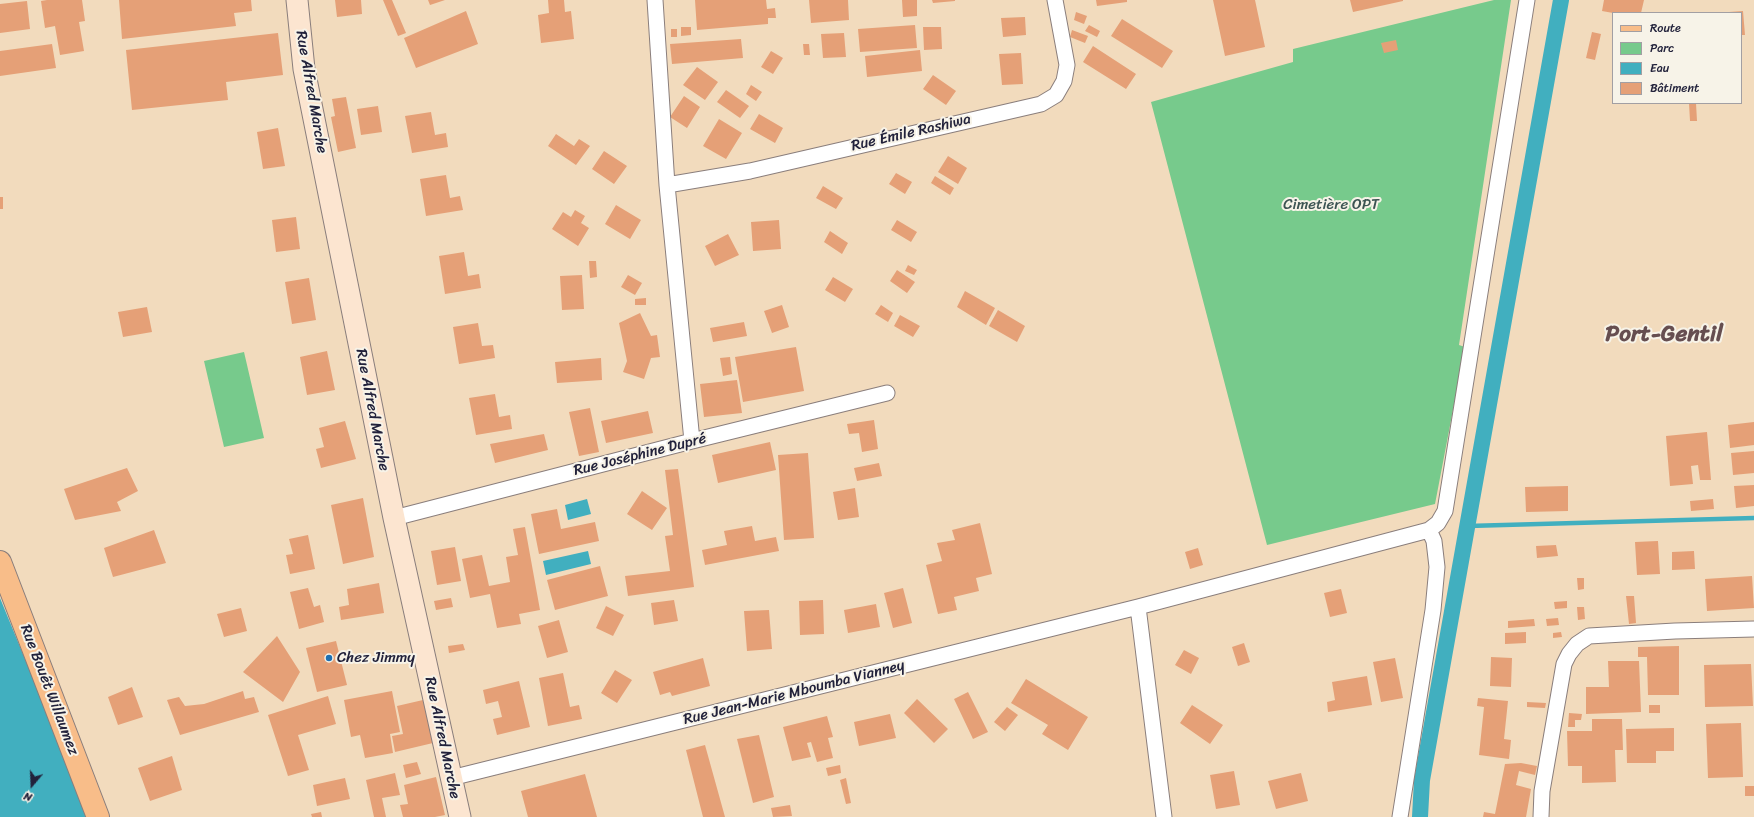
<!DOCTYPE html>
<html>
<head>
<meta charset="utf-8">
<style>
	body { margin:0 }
	#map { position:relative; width:1754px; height:817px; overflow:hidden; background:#f2dbbd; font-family:Sriracha,sans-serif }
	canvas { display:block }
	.legend { position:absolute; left:1612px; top:12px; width:130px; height:92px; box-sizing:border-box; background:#f7f3e8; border:1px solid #a29fa3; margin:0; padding:5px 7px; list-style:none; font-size:12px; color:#22223b }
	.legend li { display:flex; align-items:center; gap:8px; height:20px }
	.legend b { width:20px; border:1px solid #a29fa3 }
	.north { position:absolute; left:12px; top:765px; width:40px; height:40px; -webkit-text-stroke:3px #f7f3e8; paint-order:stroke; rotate:199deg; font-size:11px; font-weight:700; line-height:16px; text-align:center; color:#22223b }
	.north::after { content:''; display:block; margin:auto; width:14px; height:18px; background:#22223b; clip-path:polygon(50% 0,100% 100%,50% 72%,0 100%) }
</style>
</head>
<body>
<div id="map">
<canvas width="1754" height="817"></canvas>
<ul class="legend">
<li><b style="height:5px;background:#f8bd89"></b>Route</li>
<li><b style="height:11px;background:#77ca8c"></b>Parc</li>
<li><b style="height:11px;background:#41afbf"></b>Eau</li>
<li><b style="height:11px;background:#e5a077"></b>Bâtiment</li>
</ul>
<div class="north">N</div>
</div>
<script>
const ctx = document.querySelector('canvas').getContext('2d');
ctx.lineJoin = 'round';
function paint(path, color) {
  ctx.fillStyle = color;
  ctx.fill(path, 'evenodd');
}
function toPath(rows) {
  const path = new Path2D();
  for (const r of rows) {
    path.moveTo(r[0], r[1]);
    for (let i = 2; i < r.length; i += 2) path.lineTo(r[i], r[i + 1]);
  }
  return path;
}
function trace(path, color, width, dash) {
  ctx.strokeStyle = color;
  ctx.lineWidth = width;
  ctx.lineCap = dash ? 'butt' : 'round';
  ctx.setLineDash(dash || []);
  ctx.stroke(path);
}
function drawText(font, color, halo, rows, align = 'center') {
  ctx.font = font + ' Sriracha,sans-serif';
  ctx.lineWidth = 4;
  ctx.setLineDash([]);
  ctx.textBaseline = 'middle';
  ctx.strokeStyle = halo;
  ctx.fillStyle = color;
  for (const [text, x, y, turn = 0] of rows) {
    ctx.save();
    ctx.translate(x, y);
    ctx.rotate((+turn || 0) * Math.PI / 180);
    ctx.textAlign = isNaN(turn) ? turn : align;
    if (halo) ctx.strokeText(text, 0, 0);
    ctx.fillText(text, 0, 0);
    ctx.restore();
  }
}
paint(toPath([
	[1494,0,1511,0,1459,345,1465,347,1435,504,1267,545,1151,102,1293,62,1293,49],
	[244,352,264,438,224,447,204,361]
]), '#77ca8c');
paint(toPath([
	[587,499,591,514,568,520,565,505],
	[588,551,591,564,546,575,543,561],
	[0,598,86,808,88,817,0,817]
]), '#41afbf');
trace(toPath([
	[1468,526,1754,518]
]), '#41afbf', 4.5);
trace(toPath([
	[1420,817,1422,780,1561,0]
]), '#41afbf', 16);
paint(toPath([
	[47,0,82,0,85,21,79,22,84,51,60,55,55,26,45,28,41,1],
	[119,0,251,0,252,11,234,13,236,26,122,39],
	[335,0,361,0,362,14,337,17],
	[383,0,392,0,406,33,398,36],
	[428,0,445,0,430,5],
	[548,0,564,0,565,12,571,11,574,39,541,43,538,15,549,13],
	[695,0,766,0,767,9,775,8,776,18,768,18,768,24,697,30],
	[809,0,848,0,849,20,811,23],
	[902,0,917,0,917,16,903,17],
	[932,0,955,0,955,1,933,3],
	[1096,0,1127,0,1127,2,1097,6],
	[1213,0,1255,0,1265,47,1225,56],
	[1350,0,1403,0,1403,1,1353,12],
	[1604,0,1644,0,1641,13,1613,13,1602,11],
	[27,1,30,29,0,33,0,4],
	[466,11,478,44,416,68,404,38],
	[1743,11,1745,35,1741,35,1741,13,1729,12],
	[1076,12,1087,16,1084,24,1074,20],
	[1025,17,1026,35,1003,37,1001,18],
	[1122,19,1173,51,1162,68,1111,36],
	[915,25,917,48,860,52,858,29],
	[1089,25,1100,31,1097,37,1085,31],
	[681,27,691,27,691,35,681,36],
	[923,27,941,27,942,49,924,50],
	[671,29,677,29,677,37,671,37],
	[1072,30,1088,36,1085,43,1070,37],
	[1592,32,1601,34,1595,60,1586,58],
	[278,33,283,75,226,82,228,100,132,110,126,50],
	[844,33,846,57,823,58,821,34],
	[741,39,743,58,672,64,670,44],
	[1396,40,1398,50,1384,53,1381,43],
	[52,44,56,68,0,76,0,51],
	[803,44,809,44,810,55,804,55],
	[1093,46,1136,74,1126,89,1083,62],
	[920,50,922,71,867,77,865,56],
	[771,51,783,58,773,74,761,67],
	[1021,53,1023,84,1002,85,999,54],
	[697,67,718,82,705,100,683,85],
	[933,75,956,91,946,105,923,89],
	[751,85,762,92,756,101,746,94],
	[726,90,749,106,740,118,717,102],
	[684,96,700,107,687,128,670,117],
	[346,97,356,148,338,152,331,117,335,116,332,99],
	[1689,103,1696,103,1697,121,1690,121],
	[378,106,382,132,361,135,357,109],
	[431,112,435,135,446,133,448,147,412,153,405,116],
	[759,114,783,128,775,143,750,129],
	[719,119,742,133,726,159,703,146],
	[278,128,285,166,263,169,257,132],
	[556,134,574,146,579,139,590,146,576,165,548,146],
	[604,151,627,166,614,184,592,169],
	[948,156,967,168,958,184,938,172],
	[896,173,912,182,905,194,889,184],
	[446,175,450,198,460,196,463,210,426,216,420,179],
	[935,176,954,188,950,195,931,183],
	[823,186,843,198,836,209,816,198],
	[0,197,3,197,3,209,0,209],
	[616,205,641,220,630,239,605,224],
	[575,210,585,216,581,223,589,228,578,246,552,229,563,212,571,217],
	[296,217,300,249,276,252,272,220],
	[779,220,781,249,753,251,751,222],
	[897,220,917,232,911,242,891,230],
	[830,231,848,243,842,254,824,242],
	[728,234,739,255,715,266,705,246],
	[464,252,468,276,479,274,481,288,445,294,439,256],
	[589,261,596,261,597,277,590,278],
	[908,265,917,270,914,275,905,271],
	[897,270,915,282,907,293,890,281],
	[582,275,584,309,562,310,560,276],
	[628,275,642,283,635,295,621,287],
	[833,277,853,289,845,302,825,290],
	[309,278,316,320,292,324,285,282],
	[965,291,995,308,986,325,957,307],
	[646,298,646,305,635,305,635,299],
	[782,305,789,327,772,333,764,311],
	[881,305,893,313,888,322,875,314],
	[147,307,152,332,123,337,118,312],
	[998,310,1025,326,1017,342,989,326],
	[640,313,651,336,657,335,660,357,651,358,644,379,623,372,627,361,619,323],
	[900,315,920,326,913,337,894,326],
	[744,322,747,336,713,342,710,328],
	[478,323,482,346,493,345,495,358,459,364,453,327],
	[796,347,804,391,743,402,735,357],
	[327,351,335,390,307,395,300,357],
	[730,357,732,374,723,376,720,358],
	[601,358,602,380,557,383,555,362],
	[737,380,742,413,704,417,700,384],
	[495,394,499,417,510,415,512,429,476,435,469,398],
	[590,408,599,452,579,456,569,412],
	[648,411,653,433,606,443,601,421],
	[874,420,878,449,862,452,859,433,849,434,847,424],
	[345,421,356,459,321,468,316,449,324,447,319,428],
	[1754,422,1754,445,1730,448,1728,425],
	[1707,432,1711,480,1700,480,1698,465,1691,466,1693,484,1670,486,1666,436],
	[544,434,548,450,495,463,490,444],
	[770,442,776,470,718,483,712,455],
	[1754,451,1754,473,1733,475,1731,453],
	[808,453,814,538,784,540,778,455],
	[879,463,882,476,857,481,854,468],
	[127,468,138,491,117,502,121,511,75,520,64,489],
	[678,469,694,587,628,596,625,576,670,571,665,536,673,535,665,470],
	[1754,485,1754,506,1736,508,1734,486],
	[1568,486,1568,511,1526,512,1525,487],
	[855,488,859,517,838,520,833,492],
	[642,491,667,508,652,530,627,514],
	[363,498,374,557,343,564,331,505],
	[1713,499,1714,509,1691,511,1690,501],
	[557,509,561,529,595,522,599,541,539,554,531,514],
	[980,523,992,574,976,578,979,591,954,597,957,610,938,614,926,565,942,561,937,543,955,540,952,530],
	[752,526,755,541,776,537,779,551,705,565,702,550,727,545,724,531],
	[525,527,540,610,519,614,521,624,497,628,490,594,470,598,462,559,482,555,489,586,510,582,506,557,518,555,513,529],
	[154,530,166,563,113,577,104,548],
	[308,535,315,569,290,574,286,555,293,554,289,539],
	[1658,541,1660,574,1637,575,1635,542],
	[1556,545,1558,556,1537,558,1536,546],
	[455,547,461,581,437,585,431,551],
	[1198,548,1203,565,1190,569,1185,552],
	[1694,551,1695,569,1672,570,1672,552],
	[600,566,608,596,555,610,547,580],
	[1752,576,1754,608,1707,611,1705,579],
	[1577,578,1584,578,1584,589,1578,590],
	[379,583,384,613,341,620,339,607,349,605,347,589],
	[308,588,314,607,320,605,324,622,299,629,290,592],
	[903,588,912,623,893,628,884,593],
	[1341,589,1347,613,1330,617,1324,593],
	[1626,596,1634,596,1636,623,1629,624],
	[451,598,453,607,436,610,434,601],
	[674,600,678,621,654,625,651,603],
	[823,600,824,634,800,635,799,601],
	[1567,601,1567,608,1555,609,1554,602],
	[876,604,880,627,848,633,844,610],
	[606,606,624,615,613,636,596,628],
	[1577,607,1584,607,1585,619,1578,620],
	[241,608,247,631,224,637,217,614],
	[769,610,772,649,747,651,744,611],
	[1558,618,1559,625,1547,626,1546,619],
	[1534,619,1535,626,1508,628,1508,621],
	[559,620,568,652,547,658,538,626],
	[1526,632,1526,643,1505,644,1505,633],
	[1561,632,1562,637,1553,638,1553,633],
	[277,636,300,672,283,702,243,672],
	[336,641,347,685,317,692,306,648],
	[1244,643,1250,662,1238,666,1232,647],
	[463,644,465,650,449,653,448,646],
	[1679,646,1679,695,1648,695,1647,657,1638,657,1638,647],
	[1184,650,1199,658,1191,674,1175,665],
	[1491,657,1512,658,1511,687,1490,686],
	[703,658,710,686,672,696,670,692,660,695,653,672],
	[1395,658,1403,698,1381,702,1373,662],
	[1608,661,1639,661,1641,712,1586,714,1586,687,1609,687],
	[1751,664,1753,706,1705,707,1704,665],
	[615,670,632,680,617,703,601,693],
	[563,673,570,707,579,705,582,719,548,726,539,678],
	[1367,676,1372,705,1328,712,1327,702,1335,700,1332,682],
	[1026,679,1088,717,1068,750,1042,734,1048,725,1011,703],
	[519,681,530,727,497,735,493,719,502,717,498,701,486,704,483,690],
	[132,687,143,717,118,725,108,697],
	[243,691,245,699,254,697,259,712,180,735,167,700,179,697,185,706,204,704],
	[392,691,400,732,390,734,393,753,365,758,360,735,351,737,344,700],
	[968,692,988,732,973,739,954,699],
	[328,696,336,724,298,735,309,770,288,776,268,715],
	[1478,698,1508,701,1504,739,1511,740,1509,759,1479,755,1484,707,1477,706],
	[917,699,948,729,934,743,904,713],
	[423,700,433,743,395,752,392,736,403,734,397,706],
	[1527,702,1546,703,1545,708,1527,707],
	[1192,705,1223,725,1210,744,1180,723],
	[1649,705,1660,705,1660,713,1649,713],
	[1007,707,1018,715,1005,731,994,722],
	[1569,713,1582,714,1581,720,1575,720,1575,727,1568,727],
	[890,714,896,738,859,746,854,722],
	[827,716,833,737,828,738,833,758,817,762,811,742,807,743,811,757,792,761,783,727],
	[1592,719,1622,719,1623,750,1615,750,1616,782,1582,783,1582,766,1568,766,1567,731,1592,731],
	[1741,723,1743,777,1708,778,1706,724],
	[1674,728,1674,751,1656,751,1656,763,1627,763,1626,729],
	[759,735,774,797,753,803,737,739],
	[705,745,725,817,703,817,686,750],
	[172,756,182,790,150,801,138,768],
	[417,762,421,774,406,778,403,765],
	[1521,763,1537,766,1535,775,1519,771,1516,785,1531,789,1526,817,1483,817,1484,812,1495,814,1505,764],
	[840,765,841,773,828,776,826,768],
	[1234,771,1240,805,1216,809,1210,775],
	[395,773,400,795,382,798,386,817,374,817,366,780],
	[1301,773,1308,801,1276,809,1268,781],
	[585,774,597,817,528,817,521,791],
	[436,777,445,815,435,817,403,817,400,805,408,804,404,785],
	[345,778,350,799,317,806,313,785],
	[846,778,851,803,846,804,840,780],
	[1745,786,1754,786,1754,796,1745,796],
	[790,805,792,816,773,817,771,808],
	[321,812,322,817,312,817,311,814]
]), '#e5a077');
const street = toPath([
	[655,0,667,185,692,441],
	[667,185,750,171,1041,104,1056,95,1064,81,1067,65,1055,0],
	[394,518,692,441,887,393],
	[1138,607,1164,817],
	[451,778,1138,607,1429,530,1438,523,1445,511,1527,0],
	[1400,817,1433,610,1437,567,1434,541,1429,530],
	[1541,817,1542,791,1564,664,1569,654,1577,644,1589,636,1675,631,1754,629]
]);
const secondary = toPath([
	[297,0,304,69,394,518,460,817]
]);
const primary = toPath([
	[0,562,98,817]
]);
trace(street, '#8a7e7c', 17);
trace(secondary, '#8a7e7c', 23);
trace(primary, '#8a7e7c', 24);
trace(street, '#fff', 15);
trace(secondary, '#fce5d0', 21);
trace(primary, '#f8bd89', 22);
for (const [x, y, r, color] of [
	[329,658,4,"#1f6fb2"]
]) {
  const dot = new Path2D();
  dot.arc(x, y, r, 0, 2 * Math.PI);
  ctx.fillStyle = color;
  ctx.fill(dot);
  trace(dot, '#f7f3e8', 1.5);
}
drawText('15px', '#22223b', '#f7f3e8', [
	["Rue Alfred Marche",311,92,80],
	["Rue Émile Rashiwa",911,133,-13],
	["Rue Alfred Marche",372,410,79],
	["Rue Joséphine Dupré",640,455,-14],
	["Rue Bouêt Willaumez",49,690,69],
	["Rue Jean-Marie Mboumba Vianney",794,693,-14],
	["Rue Alfred Marche",442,738,78]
]);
drawText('15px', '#3c5453', '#f7f3e8', [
	["Cimetière OPT",1331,205]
]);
drawText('15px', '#22223b', '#f7f3e8', [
	["Chez Jimmy",337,658]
], 'left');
drawText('bold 23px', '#664e50', '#f7f3e8', [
	["Port-Gentil",1664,335]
]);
</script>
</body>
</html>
